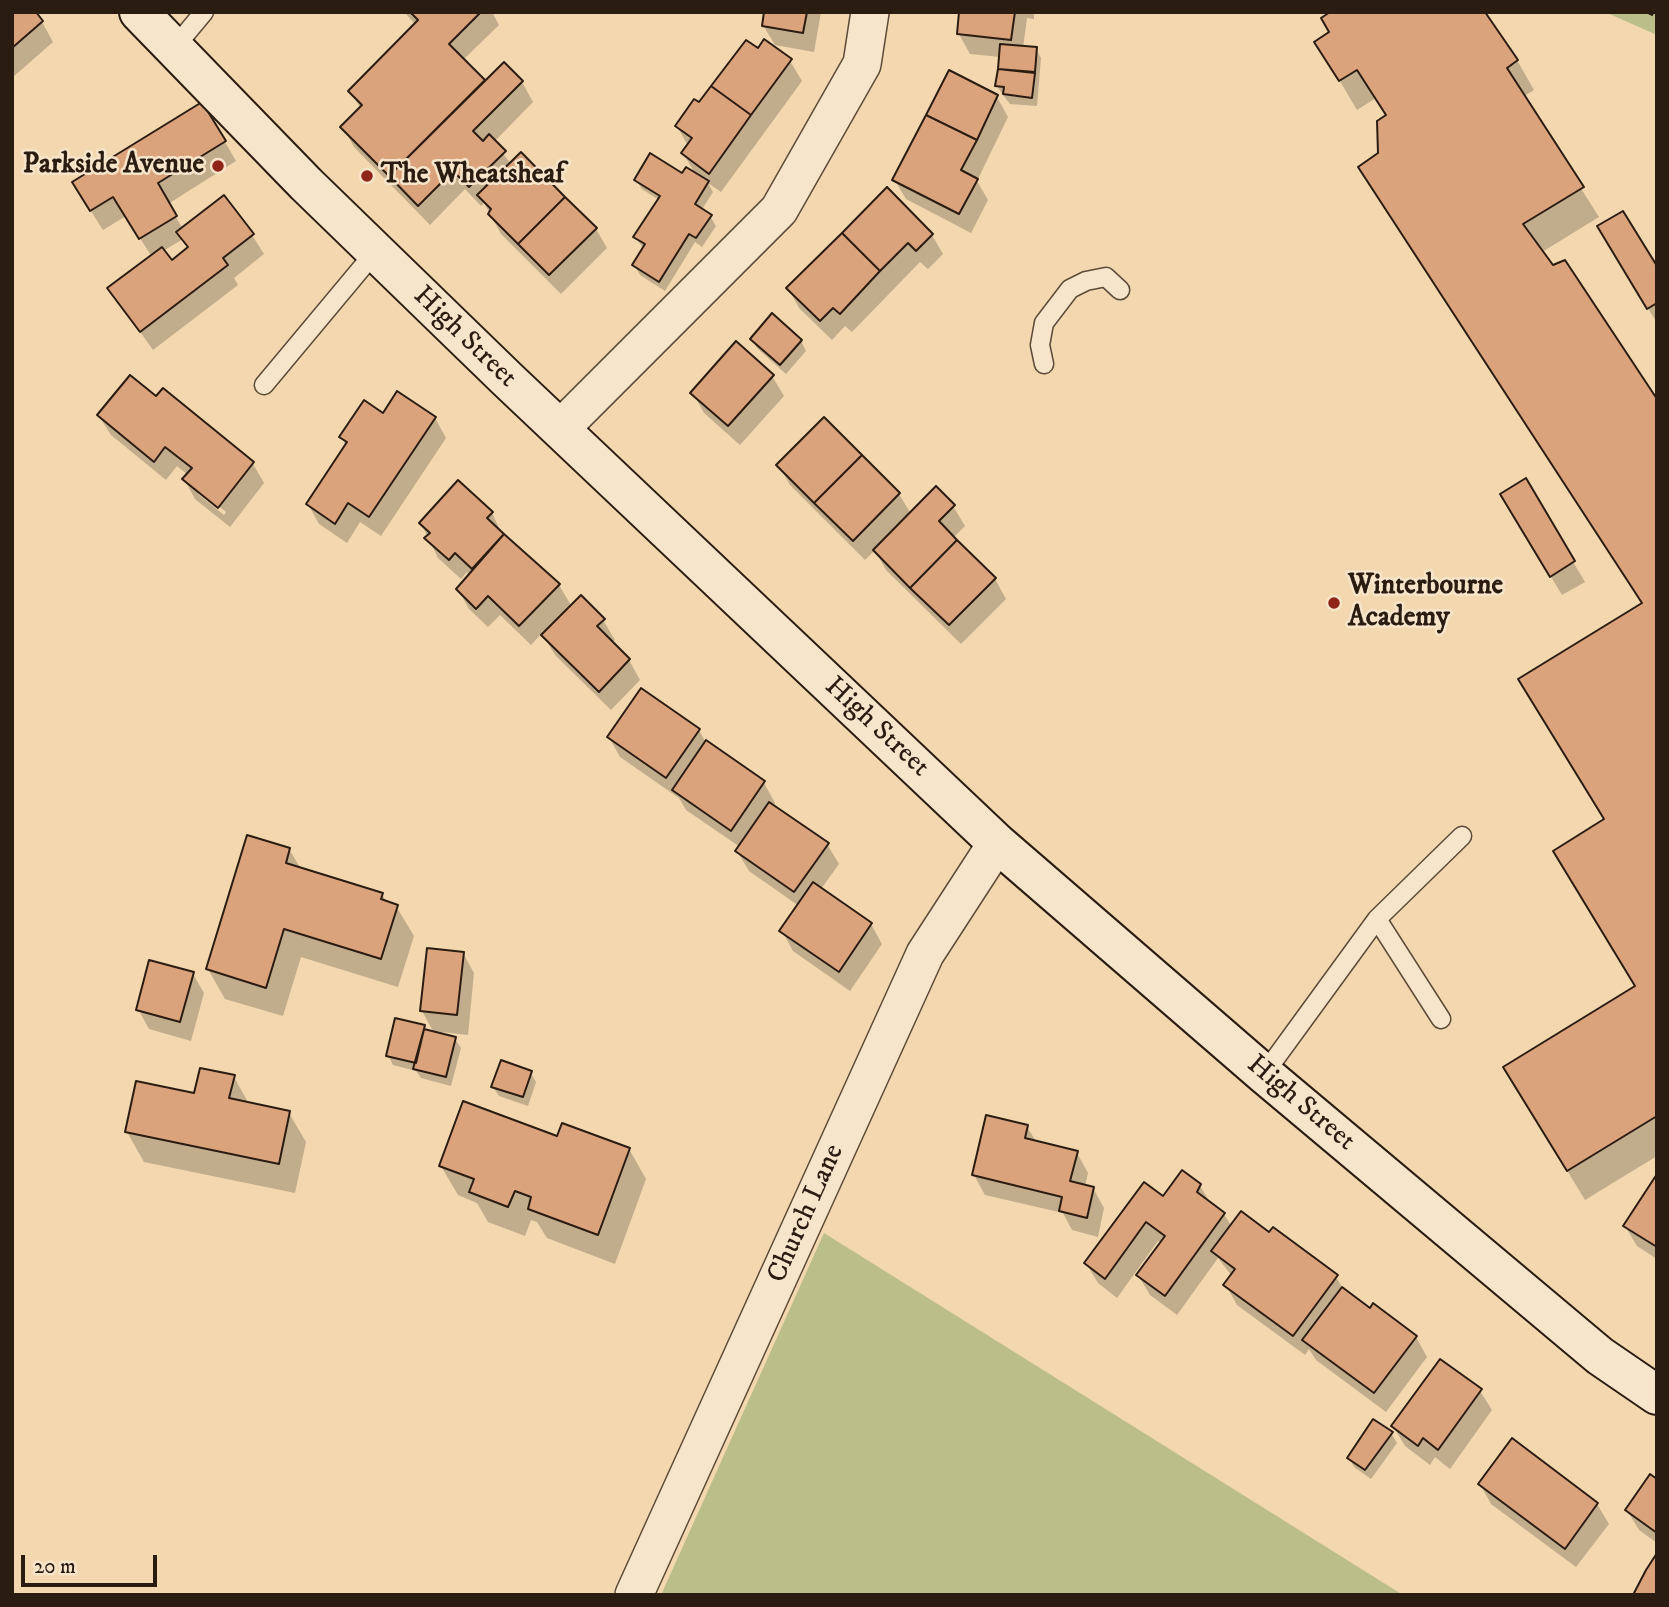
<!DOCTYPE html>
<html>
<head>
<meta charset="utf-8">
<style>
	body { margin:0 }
	#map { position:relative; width:1669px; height:1607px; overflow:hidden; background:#f2d7af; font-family:"IM FELL DW Pica",serif }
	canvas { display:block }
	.frame { position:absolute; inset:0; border:14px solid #2b1c12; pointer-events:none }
	.scale { position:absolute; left:21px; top:1555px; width:136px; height:32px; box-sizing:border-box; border:4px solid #2b1c12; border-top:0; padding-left:9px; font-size:21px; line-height:24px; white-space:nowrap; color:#2b1c12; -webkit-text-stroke:5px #f7e5cb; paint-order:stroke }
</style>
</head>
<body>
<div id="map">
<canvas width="1669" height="1607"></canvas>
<div class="frame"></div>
<div class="scale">20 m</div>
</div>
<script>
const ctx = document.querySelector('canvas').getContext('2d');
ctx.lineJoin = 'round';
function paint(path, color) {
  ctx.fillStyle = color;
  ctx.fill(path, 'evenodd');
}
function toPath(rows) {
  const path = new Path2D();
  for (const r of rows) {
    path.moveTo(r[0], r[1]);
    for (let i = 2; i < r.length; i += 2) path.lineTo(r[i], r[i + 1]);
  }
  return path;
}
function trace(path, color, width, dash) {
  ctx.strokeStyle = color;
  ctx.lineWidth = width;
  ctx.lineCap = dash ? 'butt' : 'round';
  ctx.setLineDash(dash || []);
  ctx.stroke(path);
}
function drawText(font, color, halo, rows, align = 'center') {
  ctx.font = font + ' "IM FELL DW Pica",serif';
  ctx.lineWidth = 5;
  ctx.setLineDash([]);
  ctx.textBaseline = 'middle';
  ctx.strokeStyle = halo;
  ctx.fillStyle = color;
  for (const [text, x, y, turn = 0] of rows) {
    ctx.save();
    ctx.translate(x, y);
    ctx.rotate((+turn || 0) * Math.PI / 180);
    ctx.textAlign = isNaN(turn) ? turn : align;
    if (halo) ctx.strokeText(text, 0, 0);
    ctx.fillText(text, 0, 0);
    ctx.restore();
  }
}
paint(toPath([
	[1605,12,1657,12,1657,35],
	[824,1233,1403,1595,661,1595]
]), '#bcbe8a');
paint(toPath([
	[12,12,42,22,53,42,12,78],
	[404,12,492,12,499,25,463,60,485,83,504,64,522,82,533,102,494,142,511,164,596,229,607,248,561,294,501,234,484,203,481,206,465,189,430,225,354,147,343,127,361,109,350,91,416,25],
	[765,12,821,12,814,52,775,45,763,25],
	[961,12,1034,12,1034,19,1027,18,1023,48,1036,49,1041,58,1037,106,1010,104,1003,95,997,86,1000,57,970,54,959,34],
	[1317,42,1517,60,1534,90,1523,97,1599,217,1542,252,1657,402,1657,1156,1585,1200,1522,1096,1637,987,1643,604,1377,197,1360,168,1379,154,1387,116,1376,98,1357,110],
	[758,51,790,61,802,81,721,192,708,183,713,192,701,211,710,216,716,226,702,247,695,242,665,291,640,275,634,265,644,249,635,237,659,200,642,189,636,180,696,175,683,153,688,146,677,126],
	[997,97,1008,117,977,181,988,200,971,233,906,199,894,179],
	[225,142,236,161,168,204,183,229,252,235,264,254,234,278,238,285,153,350,110,289,152,257,126,216,103,230,85,202],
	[183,239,188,249,172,262,163,251],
	[887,190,932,235,943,254,928,269,920,262,852,332,845,326,832,340,799,308,788,288],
	[1599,227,1657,269,1657,323],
	[772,316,801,341,806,351,786,374,757,348,752,339],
	[772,376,784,396,740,445,704,413,693,393],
	[156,398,253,464,264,483,230,527,195,499,184,479,188,475,177,466,166,480,111,435,99,416],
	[198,490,226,512,224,515,198,494],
	[384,415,435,418,446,438,381,536,360,522,347,543,319,524,308,504,346,446,341,437],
	[824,420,899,494,911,514,953,506,965,526,953,538,995,579,1006,599,961,644,886,570,875,550,865,560,790,485,779,465],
	[1525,481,1585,582,1562,595,1502,495],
	[492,513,502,534,559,585,572,607,603,620,615,640,611,643,629,660,640,680,611,710,555,655,542,633,531,645,500,615,488,627,469,609,458,589,469,574,467,572,461,579,438,558,421,523],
	[642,691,699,730,706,743,764,783,775,803,773,806,827,844,839,864,821,889,871,924,882,944,850,991,793,951,782,931,799,906,749,871,737,851,740,847,686,810,679,798,620,757,609,737],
	[289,849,301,869,382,894,387,903,396,906,414,936,398,987,301,957,283,1016,225,999,208,969],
	[463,953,474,973,468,1035,433,1031,422,1011],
	[193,974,204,993,191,1041,149,1029,138,1009],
	[424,1027,426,1031,455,1039,461,1048,451,1086,421,1078,416,1071,393,1065,388,1055],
	[530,1072,536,1082,528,1106,499,1096,493,1087],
	[234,1077,249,1104,289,1113,306,1142,295,1193,144,1162,127,1132],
	[1027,1127,1037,1143,1077,1153,1088,1173,1085,1186,1093,1188,1104,1208,1098,1237,1072,1230,1063,1213,985,1195,974,1175],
	[558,1138,629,1149,646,1179,615,1264,547,1238,537,1222,531,1220,525,1236,488,1222,477,1203,458,1195,441,1166],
	[1657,1176,1657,1259,1637,1246,1625,1226],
	[1200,1186,1211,1204,1224,1214,1232,1227,1336,1277,1345,1292,1370,1310,1374,1306,1416,1337,1427,1357,1386,1412,1316,1360,1309,1349,1305,1355,1237,1305,1226,1285,1232,1276,1218,1258,1177,1315,1150,1295,1138,1275,1161,1243,1158,1241,1117,1298,1098,1283,1086,1263,1164,1198],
	[1480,1391,1492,1410,1450,1469,1435,1457,1430,1465,1405,1446,1393,1426],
	[1391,1433,1397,1443,1371,1479,1354,1467,1349,1458],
	[1657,1481,1657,1543,1639,1530,1627,1510],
	[1480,1484,1597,1504,1609,1524,1576,1567,1491,1504]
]), '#0003');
const building = toPath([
	[12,12,36,12,43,21,12,48,12,12],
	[410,12,481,12,449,44,485,80,389,176,340,127,362,105,348,91,418,20,410,12],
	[764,12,807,12,803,33,762,26,764,12],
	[959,12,1015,12,1011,40,957,34,959,12],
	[1330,12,1485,12,1518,60,1507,68,1584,187,1523,224,1553,265,1565,260,1657,399,1657,1116,1567,1171,1503,1067,1635,986,1553,851,1604,819,1518,679,1642,603,1358,167,1378,153,1377,121,1386,115,1357,70,1339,81,1314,42,1329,32,1321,18,1330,12],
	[764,39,792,59,751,115,711,86,746,40,758,48,764,39],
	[1000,44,1037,47,1035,72,998,69,1000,44],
	[504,62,523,81,473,131,483,141,489,134,506,151,469,187,453,171,418,206,389,176,504,62],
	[998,69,1035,73,1032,98,1003,94,1004,87,995,86,998,69],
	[949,70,998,95,977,140,926,115,949,70],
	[711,86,751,115,709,174,681,153,692,138,675,126,694,99,699,102,711,86],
	[202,102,226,141,158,183,177,216,139,239,113,197,90,211,72,182,202,102],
	[926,115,977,140,961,170,978,179,959,214,892,180,926,115],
	[521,152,565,197,518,244,488,214,491,209,477,195,521,152],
	[650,153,682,173,686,167,709,181,695,204,712,215,696,238,689,234,659,282,632,265,645,244,633,237,660,196,634,180,650,153],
	[887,187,933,234,916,251,908,243,880,271,842,233,887,187],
	[224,195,254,234,223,258,228,265,140,332,107,288,162,247,172,260,188,247,176,232,224,195],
	[565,197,597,228,549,275,518,244,565,197],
	[1623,211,1657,266,1657,303,1647,309,1597,226,1623,211],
	[842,233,880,271,840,314,833,308,820,321,786,288,842,233],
	[772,313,802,340,780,365,750,339,772,313],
	[736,341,774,375,728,426,690,393,736,341],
	[130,375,156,396,163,388,254,462,218,508,182,479,192,468,165,447,154,462,97,415,130,375],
	[397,391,436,417,369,517,348,503,335,524,306,504,347,442,339,437,364,400,383,413,397,391],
	[824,417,862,455,814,503,776,465,824,417],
	[862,455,900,493,853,541,814,503,862,455],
	[1526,478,1575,561,1550,577,1500,494,1526,478],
	[458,480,493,512,487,518,504,534,472,569,455,553,449,560,424,538,430,533,419,523,458,480],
	[936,486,955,505,939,521,957,540,910,588,873,550,936,486],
	[504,534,560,584,519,626,488,596,476,609,456,589,504,534],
	[957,540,996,578,949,625,910,588,957,540],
	[581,595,605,619,597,626,630,659,599,692,541,635,581,595],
	[641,688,700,729,666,778,607,737,641,688],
	[706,740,765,781,731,831,672,790,706,740],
	[769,802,829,843,794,892,735,851,769,802],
	[247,835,290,848,286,863,383,893,381,899,398,905,381,959,284,929,266,988,206,969,247,835],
	[813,882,872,923,839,972,779,931,813,882],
	[427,948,464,952,457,1015,420,1011,427,948],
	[149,960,194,972,180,1022,136,1010,149,960],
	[395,1018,425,1025,416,1063,386,1056,395,1018],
	[424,1029,456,1037,446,1077,413,1069,424,1029],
	[501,1060,532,1071,523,1097,491,1087,501,1060],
	[200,1068,235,1075,229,1098,290,1111,279,1164,125,1132,136,1081,194,1093,200,1068],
	[463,1101,557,1136,562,1123,630,1148,598,1235,528,1209,531,1197,515,1191,508,1207,469,1192,474,1179,439,1166,463,1101],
	[986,1115,1028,1125,1025,1138,1078,1151,1070,1181,1094,1187,1087,1218,1059,1211,1062,1197,972,1175,986,1115],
	[1182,1170,1201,1184,1197,1192,1225,1213,1165,1296,1136,1275,1165,1236,1146,1222,1105,1279,1084,1263,1144,1182,1163,1196,1182,1170],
	[1657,1174,1657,1247,1623,1226,1657,1174],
	[1241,1211,1269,1232,1273,1227,1338,1275,1293,1336,1223,1285,1235,1269,1211,1251,1241,1211],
	[1342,1287,1370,1308,1373,1303,1417,1336,1374,1393,1302,1340,1342,1287],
	[1440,1359,1482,1389,1438,1450,1423,1438,1418,1446,1391,1426,1440,1359],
	[1373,1419,1393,1432,1365,1470,1347,1458,1373,1419],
	[1512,1438,1598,1503,1565,1549,1478,1484,1512,1438],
	[1650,1474,1657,1479,1657,1533,1625,1510,1650,1474],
	[1657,1553,1657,1595,1633,1595,1646,1570,1657,1553]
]);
paint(building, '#dba37c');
trace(building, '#2b1c12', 2);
const service = toPath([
	[174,48,204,12],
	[1044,364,1040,345,1044,323,1070,289,1086,281,1106,277,1120,290],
	[264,385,375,252],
	[1377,919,1441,1019],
	[1264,1074,1377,919,1462,836]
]);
const minor = toPath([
	[560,429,779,210,862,64,870,12],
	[634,1595,925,954,997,843]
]);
const secondary = toPath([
	[139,12,306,184,507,379,997,843,1264,1074,1600,1356,1657,1395]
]);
trace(service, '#5d4b39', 21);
trace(minor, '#5d4b39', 40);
trace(secondary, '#2b1c12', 42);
trace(toPath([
	[1649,12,1657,16]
]), '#2b1c12', 4.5, [5, 3.5]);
trace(service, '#f7e5cb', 18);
trace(minor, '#f7e5cb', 37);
trace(secondary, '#f7e5cb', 38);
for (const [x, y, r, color] of [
	[218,166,7,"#8f2418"],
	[367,176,7,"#8f2418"],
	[1334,603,7,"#8f2418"]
]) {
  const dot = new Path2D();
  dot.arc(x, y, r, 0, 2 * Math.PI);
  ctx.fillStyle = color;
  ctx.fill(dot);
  trace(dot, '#f7e5cb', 2.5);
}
drawText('bold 28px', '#2b1c12', '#f7e5cb', [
	["Parkside Avenue",204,166,"right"],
	["The Wheatsheaf",381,176],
	["Winterbourne",1348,587],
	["Academy",1348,619]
], 'left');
drawText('28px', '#2b1c12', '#f7e5cb', [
	["High Street",464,338,44],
	["High Street",876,728,43],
	["High Street",1300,1104,40],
	["Church Lane",807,1214,-66]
]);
</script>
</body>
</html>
